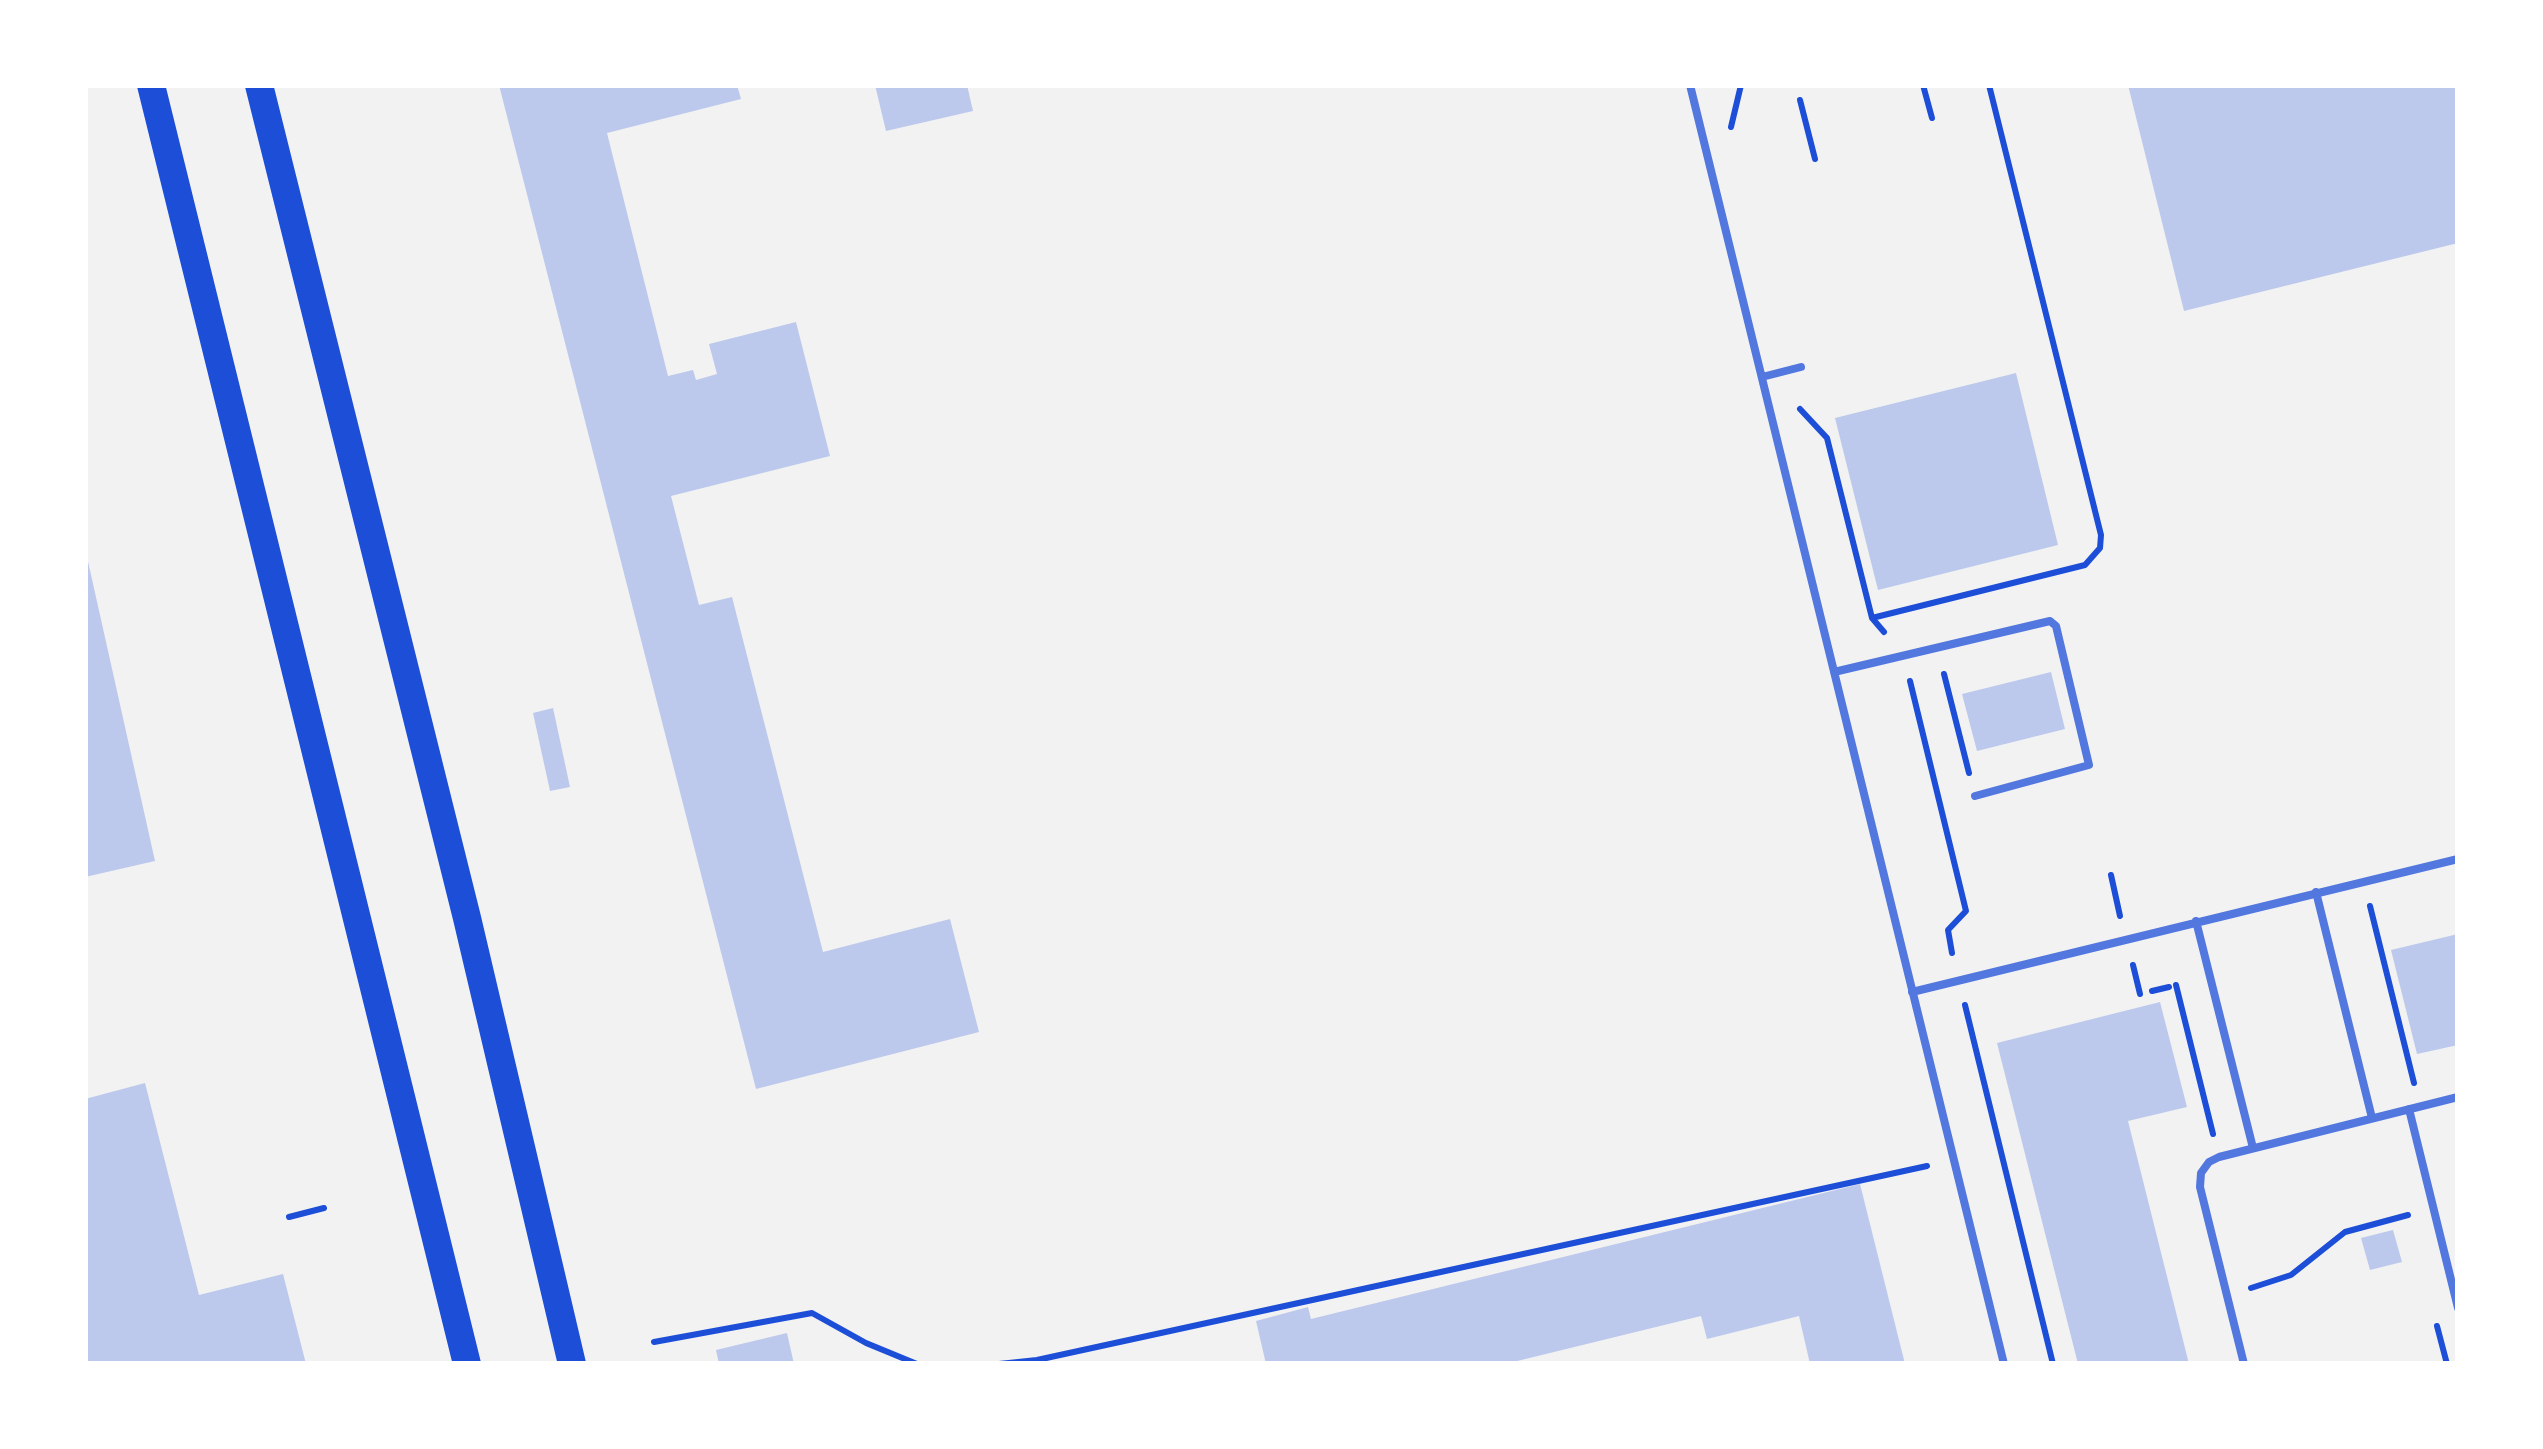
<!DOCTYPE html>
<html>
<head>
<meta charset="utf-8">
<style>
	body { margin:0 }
	#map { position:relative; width:2543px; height:1449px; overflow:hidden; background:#f2f2f2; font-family:"Nunito Sans",sans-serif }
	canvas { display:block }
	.frame { position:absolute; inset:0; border:88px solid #fff; pointer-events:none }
</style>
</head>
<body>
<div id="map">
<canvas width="2543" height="1449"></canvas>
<div class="frame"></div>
</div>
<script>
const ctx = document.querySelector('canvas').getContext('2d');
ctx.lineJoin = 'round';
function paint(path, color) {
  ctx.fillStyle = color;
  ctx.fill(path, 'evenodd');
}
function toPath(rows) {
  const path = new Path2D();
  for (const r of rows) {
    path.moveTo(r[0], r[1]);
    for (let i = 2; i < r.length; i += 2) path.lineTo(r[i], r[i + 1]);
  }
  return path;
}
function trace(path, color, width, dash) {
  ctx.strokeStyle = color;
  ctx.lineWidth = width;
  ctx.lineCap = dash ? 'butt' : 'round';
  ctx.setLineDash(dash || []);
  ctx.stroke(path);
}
paint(toPath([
	[499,85,737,85,741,99,607,133,668,376,693,370,696,380,717,374,709,344,796,322,830,456,671,496,699,605,732,597,823,952,950,919,979,1032,756,1089],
	[875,85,967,85,973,111,886,131],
	[2128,85,2458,85,2458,243,2184,311],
	[2016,373,2058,545,1878,590,1835,418],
	[85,548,155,861,85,877],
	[2051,672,2065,729,1977,751,1962,694],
	[553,708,570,787,550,791,533,713],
	[2458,934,2458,1045,2417,1054,2391,950],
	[2160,1002,2187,1107,2128,1121,2189,1364,2078,1364,1997,1043],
	[145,1083,199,1295,283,1274,306,1364,85,1364,85,1099],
	[1860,1184,1905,1364,1810,1364,1799,1316,1707,1339,1701,1316,1505,1364,1266,1364,1256,1321,1308,1307,1311,1319],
	[2393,1230,2402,1262,2370,1270,2361,1238],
	[787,1333,794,1364,719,1364,716,1350]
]), '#bdc9ec');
trace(toPath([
	[1923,85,1932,118],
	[1800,100,1815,159],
	[1731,127,1741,85],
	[1800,409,1827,438,1872,618,1884,632],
	[1872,618,2085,565,2100,548,2101,535,1989,85],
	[1944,674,1969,773],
	[1910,681,1966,911,1948,930,1952,953],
	[2111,875,2120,916],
	[2370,906,2414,1083],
	[2133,965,2140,994],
	[2176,985,2213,1134],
	[2152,991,2169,987],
	[1965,1005,2053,1364],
	[289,1217,324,1208],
	[2251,1288,2291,1275,2345,1232,2408,1215],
	[2437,1326,2447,1364],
	[654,1342,812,1313,866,1343,917,1364],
	[999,1364,1037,1360,1927,1166]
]), '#1d4ed8', 6);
trace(toPath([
	[1690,85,2004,1364],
	[1762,377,1801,367],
	[1834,672,2050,621,2056,626,2089,765,1975,796],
	[2316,892,2372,1118],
	[2196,921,2253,1148],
	[1912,992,2458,859],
	[2409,1109,2458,1308],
	[2244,1364,2200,1187,2201,1173,2209,1162,2219,1157,2458,1097]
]), '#5277de', 8);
trace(toPath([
	[151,85,467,1364],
	[259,85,467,918,572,1364]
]), '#1d4ed8', 28);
</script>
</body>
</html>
